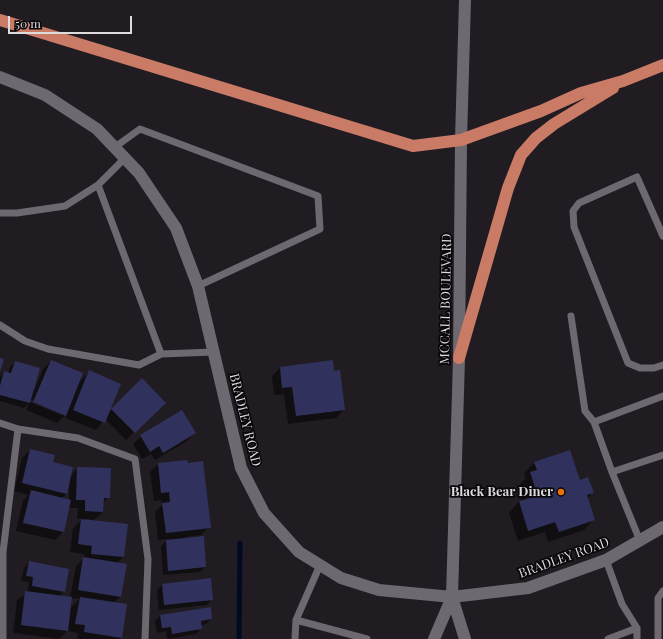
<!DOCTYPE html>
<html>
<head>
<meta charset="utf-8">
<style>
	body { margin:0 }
	#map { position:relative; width:663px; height:639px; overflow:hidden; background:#201c22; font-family:"Playfair Display",serif }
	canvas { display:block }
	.scale { position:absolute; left:8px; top:16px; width:124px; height:18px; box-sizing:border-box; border:2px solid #dedbdf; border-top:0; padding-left:5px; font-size:12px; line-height:14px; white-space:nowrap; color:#dedbdf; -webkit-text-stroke:3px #09070a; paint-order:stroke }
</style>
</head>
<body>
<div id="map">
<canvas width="663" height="639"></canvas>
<div class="scale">50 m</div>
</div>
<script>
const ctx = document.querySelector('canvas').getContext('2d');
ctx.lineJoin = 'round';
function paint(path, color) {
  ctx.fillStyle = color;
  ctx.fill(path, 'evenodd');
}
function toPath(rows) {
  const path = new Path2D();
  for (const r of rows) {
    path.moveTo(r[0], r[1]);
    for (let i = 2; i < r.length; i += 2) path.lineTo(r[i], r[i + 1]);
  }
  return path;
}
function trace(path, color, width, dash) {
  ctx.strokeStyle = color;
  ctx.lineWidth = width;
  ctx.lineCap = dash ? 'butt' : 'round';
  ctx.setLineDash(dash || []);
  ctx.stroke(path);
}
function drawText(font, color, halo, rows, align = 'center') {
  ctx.font = font + ' "Playfair Display",serif';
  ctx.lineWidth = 3.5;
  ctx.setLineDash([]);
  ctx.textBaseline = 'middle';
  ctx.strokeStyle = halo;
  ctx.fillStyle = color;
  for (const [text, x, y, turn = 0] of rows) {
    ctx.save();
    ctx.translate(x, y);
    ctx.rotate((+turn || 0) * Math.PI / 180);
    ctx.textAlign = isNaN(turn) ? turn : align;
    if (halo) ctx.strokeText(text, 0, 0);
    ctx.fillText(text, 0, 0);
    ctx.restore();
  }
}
paint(toPath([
	[51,361,78,383,89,372,108,413,142,380,164,403,126,440,105,419,96,430,65,418,68,412,57,423,26,410,29,403,24,408,0,401,0,377,4,372,8,373,10,367,15,362,34,391,43,369],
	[29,399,62,413,62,415,28,401],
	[332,361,333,372,344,410,336,418,288,424,284,394,274,395,272,376,280,368],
	[195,433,187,441,155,460,151,454,142,459,133,444,141,436],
	[30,450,70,476,78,468,109,497,103,503,103,512,94,520,87,519,86,521,123,557,116,564,120,597,114,603,122,637,120,639,77,639,78,633,67,631,59,639,13,633,17,600,27,593,29,582,21,581,24,568,29,562,64,591,59,597,70,598,76,566,84,558,84,554,70,552,73,528,82,519,77,519,78,508,68,508,63,532,55,540,16,531,23,500,28,495,14,491,22,458],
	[68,484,69,484,69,500,61,499,66,494],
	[71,598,79,599,70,608],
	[570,451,580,481,593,493,587,498,594,519,584,530,548,542,545,532,518,541,509,513,524,495,520,484,526,478,524,473,534,463],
	[158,464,209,527,201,535,186,537,205,567,200,572,163,575,161,546,168,539,158,540,155,512,162,505,161,500,154,501,150,472],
	[162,585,212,599,207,605,159,610,157,590],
	[160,616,211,619,206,624,200,625,201,629,196,634,167,639,166,631,157,633,155,621]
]), '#0007');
trace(toPath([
	[239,639,240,543]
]), '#000a23', 5);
paint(toPath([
	[0,358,4,359,0,372],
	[51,360,83,373,66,416,33,402],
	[333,360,334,371,340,370,345,410,296,416,292,387,282,388,280,367],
	[15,361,40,368,30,403,0,395,0,386,4,371,11,373],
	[89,370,121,384,105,423,73,410],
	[142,378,166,403,135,433,111,409],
	[182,410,196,433,163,453,159,446,150,452,140,435],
	[30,449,55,455,53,462,73,467,67,494,22,483],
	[570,450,580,480,588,477,594,493,587,495,595,520,559,532,555,522,528,531,519,501,530,498,528,490,535,487,530,472,537,470,534,462],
	[187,460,188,463,203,461,211,528,166,533,162,503,170,502,169,492,161,493,158,463],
	[77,467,111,468,110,498,104,498,103,512,85,511,85,500,76,500],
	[31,490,71,500,64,532,23,523],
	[81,519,128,524,124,557,91,554,92,546,78,544],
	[204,536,206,567,168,571,166,540],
	[83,557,127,564,121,597,78,590],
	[29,561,69,569,65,592,32,586,33,577,26,576],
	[211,578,213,600,164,605,162,584],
	[25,591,72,597,68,631,21,625],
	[80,597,127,604,122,638,84,632,85,625,75,624],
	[211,607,212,619,201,621,202,629,172,634,171,627,162,628,160,615]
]), '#30325d');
trace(toPath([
	[115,147,140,129,318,196,320,229,198,286],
	[98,185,161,354],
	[0,213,17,213,65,206,98,185,125,158],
	[663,236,637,177,579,203,573,211,574,227,628,363,640,368,654,368,663,365],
	[571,316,585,411,594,422],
	[0,325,25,341,48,349,139,365,161,354,214,352],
	[0,423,18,429,78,438,135,459,148,559,145,639],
	[612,472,594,422,663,396],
	[640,541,612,472,663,455],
	[606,560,622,604,637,628,637,639],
	[296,620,367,639],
	[3,639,3,552,18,429],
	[295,639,296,620,320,565],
	[608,639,637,628],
	[658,639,658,598,663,591]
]), '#6e6970', 7);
trace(toPath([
	[465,0,461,140,459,358,452,597,465,639],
	[0,77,45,95,97,129,139,173,176,228,198,286,241,468,264,513,299,552,341,578,379,590,452,597,528,588,606,560,663,527],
	[434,639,452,597]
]), '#6e6970', 12);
trace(toPath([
	[0,20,413,146,461,140,541,111,581,93,623,81,663,65],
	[459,358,508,188,521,155,536,138,554,124,613,88]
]), '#ca7b66', 12);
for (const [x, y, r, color] of [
	[561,492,4,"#e8710a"]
]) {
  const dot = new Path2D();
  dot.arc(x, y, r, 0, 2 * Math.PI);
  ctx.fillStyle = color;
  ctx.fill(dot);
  trace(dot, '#09070a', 1.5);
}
drawText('13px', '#dedbdf', '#09070a', [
	["MCCALL BOULEVARD",446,299,-89],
	["BRADLEY ROAD",245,420,76],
	["BRADLEY ROAD",564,558,-20]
]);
drawText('bold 13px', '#dedbdf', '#09070a', [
	["Black Bear Diner",553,492]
], 'right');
</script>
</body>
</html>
